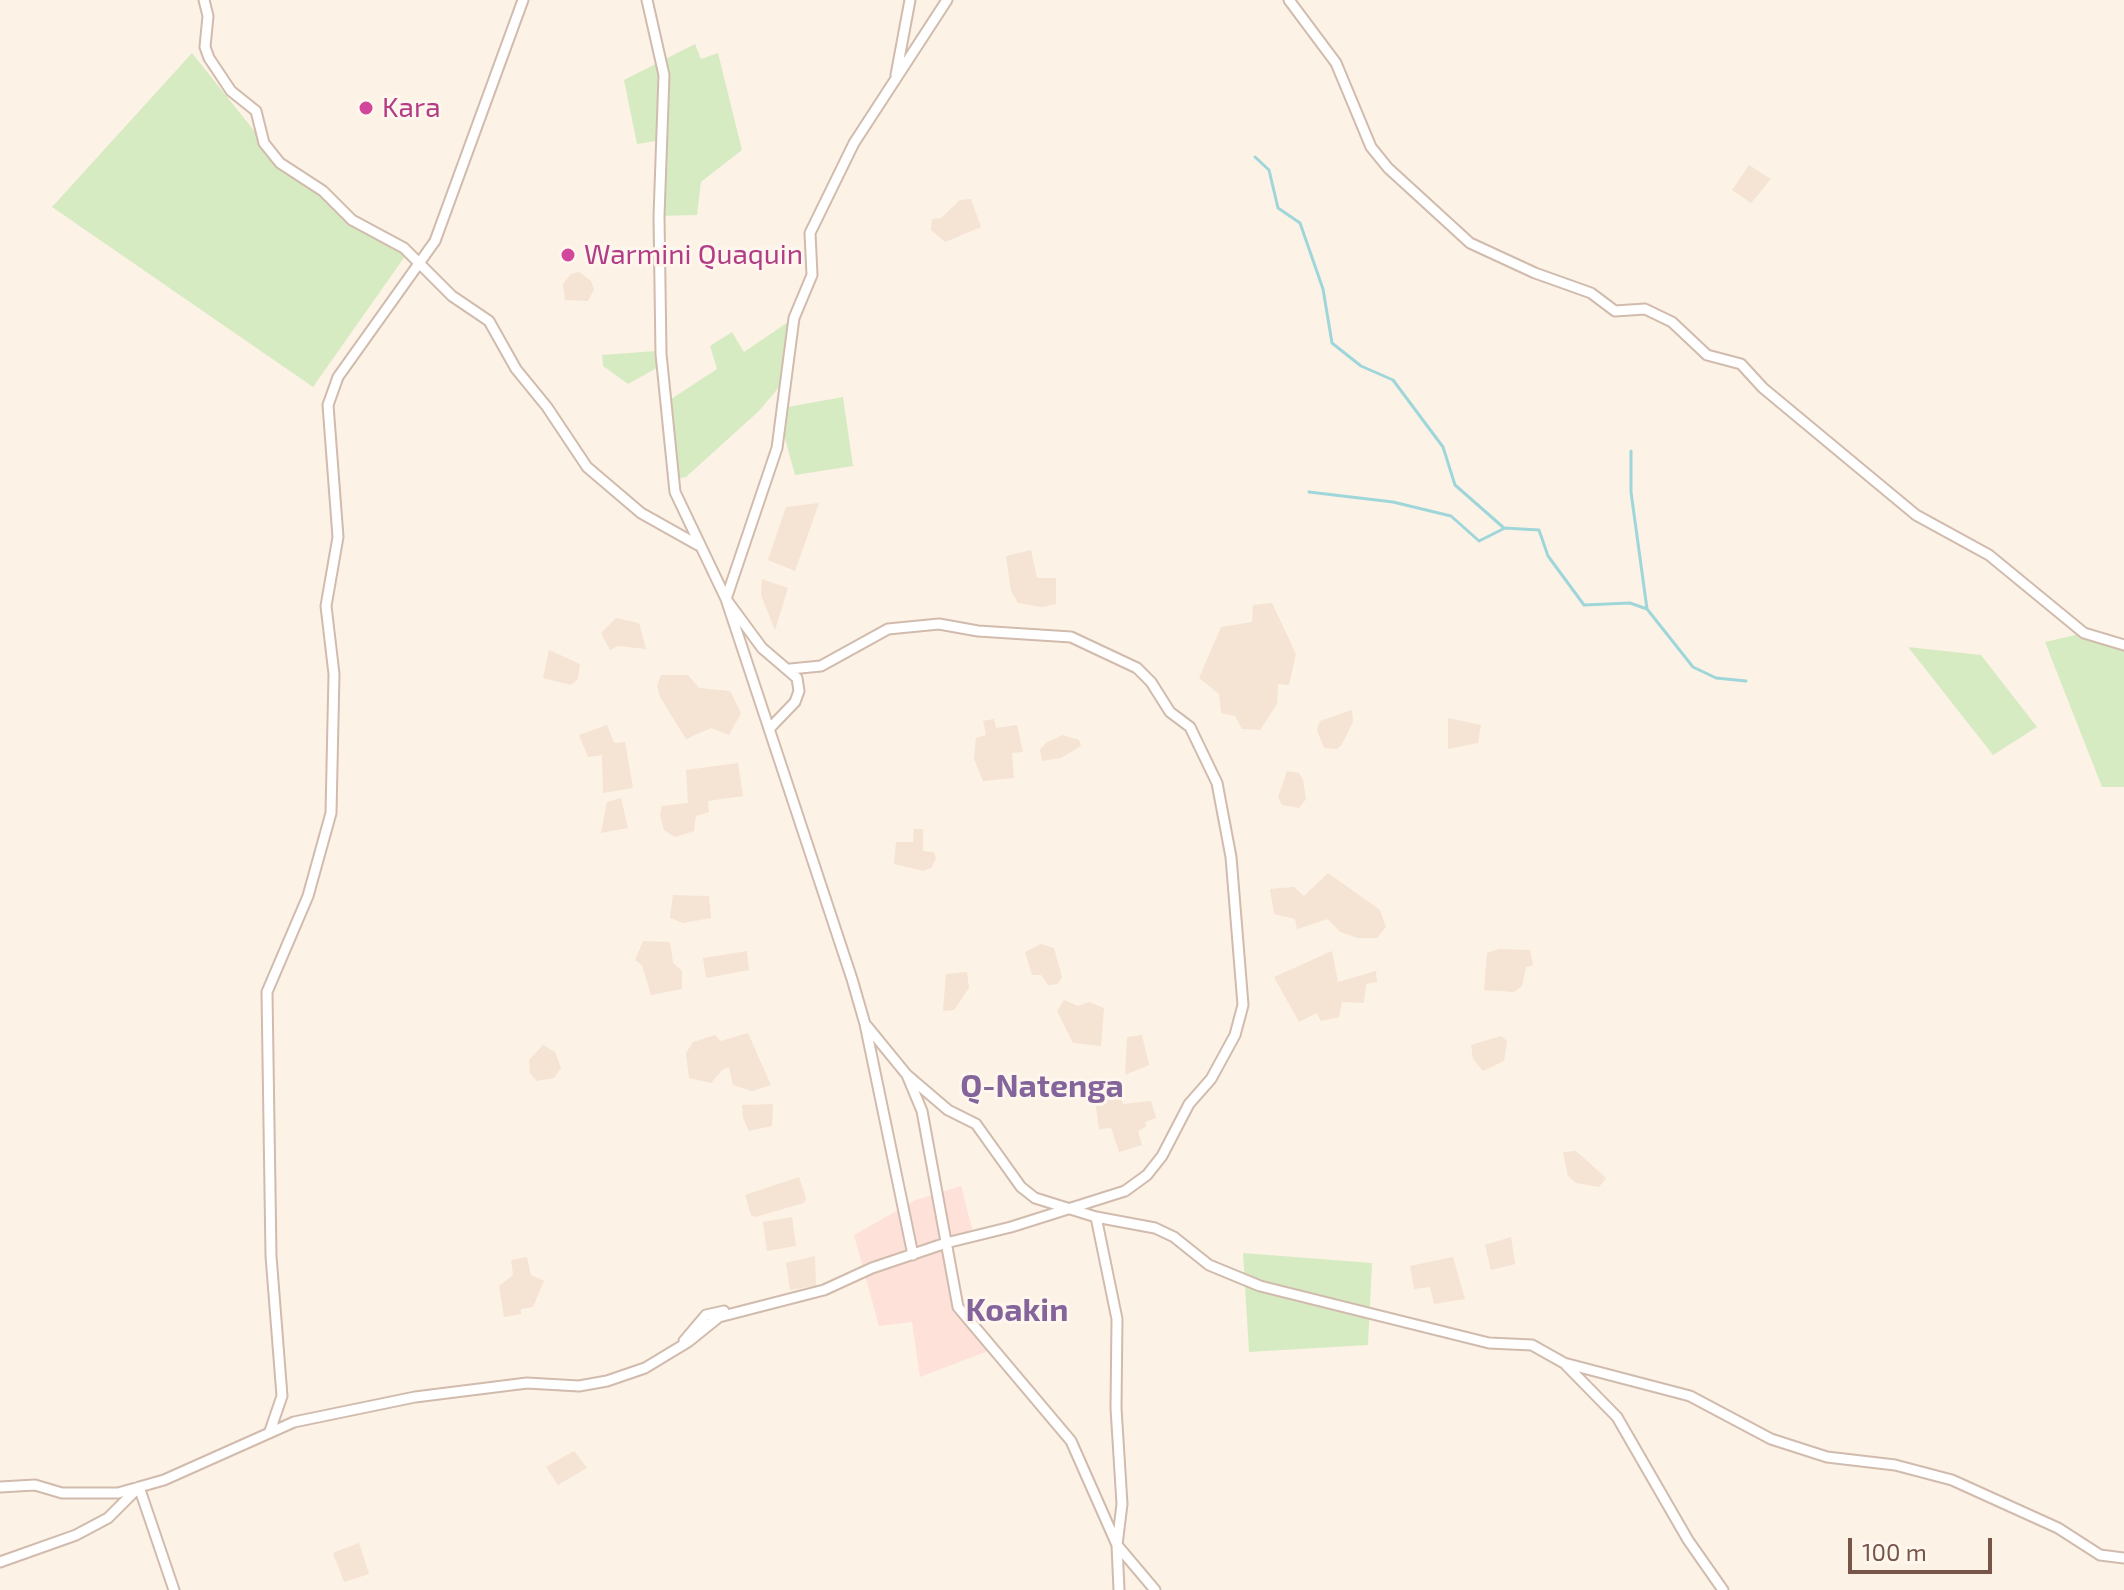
<!DOCTYPE html>
<html>
<head>
<meta charset="utf-8">
<style>
	body { margin:0 }
	#map { position:relative; width:2124px; height:1590px; overflow:hidden; background:#fdf2e6; font-family:"Exo 2",sans-serif }
	canvas { display:block }
	.scale { position:absolute; left:1848px; top:1538px; width:144px; height:36px; box-sizing:border-box; border:4px solid #775649; border-top:0; padding-left:10px; font-size:24px; line-height:28px; white-space:nowrap; color:#775649; -webkit-text-stroke:6px #fff6ed; paint-order:stroke }
</style>
</head>
<body>
<div id="map">
<canvas width="2124" height="1590"></canvas>
<div class="scale">100 m</div>
</div>
<script>
const ctx = document.querySelector('canvas').getContext('2d');
ctx.lineJoin = 'round';
function paint(path, color) {
  ctx.fillStyle = color;
  ctx.fill(path, 'evenodd');
}
function toPath(rows) {
  const path = new Path2D();
  for (const r of rows) {
    path.moveTo(r[0], r[1]);
    for (let i = 2; i < r.length; i += 2) path.lineTo(r[i], r[i + 1]);
  }
  return path;
}
function trace(path, color, width, dash) {
  ctx.strokeStyle = color;
  ctx.lineWidth = width;
  ctx.lineCap = dash ? 'butt' : 'round';
  ctx.setLineDash(dash || []);
  ctx.stroke(path);
}
function drawText(font, color, halo, rows, align = 'center') {
  ctx.font = font + ' "Exo 2",sans-serif';
  ctx.lineWidth = 6;
  ctx.setLineDash([]);
  ctx.textBaseline = 'middle';
  ctx.strokeStyle = halo;
  ctx.fillStyle = color;
  for (const [text, x, y, turn = 0] of rows) {
    ctx.save();
    ctx.translate(x, y);
    ctx.rotate((+turn || 0) * Math.PI / 180);
    ctx.textAlign = isNaN(turn) ? turn : align;
    if (halo) ctx.strokeText(text, 0, 0);
    ctx.fillText(text, 0, 0);
    ctx.restore();
  }
}
paint(toPath([
	[1749,165,1771,179,1751,203,1732,190],
	[971,199,981,227,945,242,931,230,932,219,941,218,960,200],
	[579,272,591,281,594,289,588,301,565,300,563,284,571,274],
	[819,503,795,571,768,560,786,507],
	[1031,550,1037,578,1056,578,1056,604,1042,607,1018,603,1011,591,1006,556],
	[762,579,788,588,775,630,761,595],
	[1272,603,1296,654,1289,685,1278,684,1277,704,1260,730,1242,729,1235,716,1221,713,1219,694,1199,678,1221,627,1252,622,1253,605],
	[616,618,639,623,646,649,618,646,610,650,601,633],
	[549,650,580,664,578,679,571,685,543,678],
	[661,675,688,675,699,688,730,691,741,713,729,735,711,728,686,739,660,697,657,686],
	[1352,710,1353,722,1342,744,1337,749,1324,748,1317,730,1320,721],
	[1448,718,1481,725,1478,743,1448,749],
	[994,719,996,728,1017,725,1023,752,1012,753,1014,778,983,781,974,759,976,738,986,735,983,721],
	[607,725,614,743,625,742,633,788,603,793,602,755,588,757,579,735],
	[1063,735,1079,740,1081,746,1061,758,1042,761,1040,750,1047,742],
	[738,763,743,796,708,801,709,812,696,816,694,831,675,837,664,830,660,815,662,806,688,803,686,770],
	[1287,771,1299,773,1303,779,1306,799,1299,808,1282,805,1278,797],
	[621,798,628,828,601,833,607,802],
	[914,829,923,829,923,851,934,852,936,859,931,868,923,871,894,864,896,842,913,842],
	[1328,873,1380,910,1386,927,1377,938,1358,938,1340,932,1328,919,1297,929,1295,919,1274,914,1270,889,1294,887,1304,896],
	[673,895,709,896,711,918,683,923,670,918],
	[643,941,670,942,673,963,682,971,682,989,651,995,642,965,635,960],
	[1041,944,1054,948,1062,977,1058,984,1048,985,1041,975,1032,975,1025,952],
	[1499,949,1530,950,1533,965,1526,967,1522,986,1514,992,1484,990,1487,953],
	[747,951,749,970,706,978,703,958],
	[1332,951,1338,982,1376,971,1377,982,1366,984,1364,1003,1342,1002,1339,1017,1321,1021,1317,1013,1299,1022,1274,977],
	[967,972,969,988,954,1010,943,1011,946,974],
	[1064,1000,1078,1006,1089,1002,1104,1008,1101,1046,1073,1043,1057,1011],
	[748,1033,771,1085,752,1091,733,1085,729,1067,722,1070,711,1083,689,1078,686,1053,693,1042,715,1035,721,1041],
	[1142,1035,1149,1065,1125,1075,1127,1037],
	[1501,1036,1507,1041,1504,1061,1483,1071,1473,1059,1471,1045],
	[543,1045,555,1052,561,1068,554,1078,537,1081,530,1073,529,1060],
	[1121,1098,1123,1104,1151,1101,1156,1118,1145,1122,1146,1127,1138,1131,1142,1145,1119,1152,1111,1128,1099,1129,1095,1100],
	[773,1104,772,1126,749,1131,743,1118,742,1105],
	[1576,1151,1606,1178,1599,1187,1576,1183,1568,1176,1563,1152],
	[799,1177,806,1198,804,1203,755,1217,751,1215,745,1195],
	[792,1217,796,1246,767,1251,763,1222],
	[1511,1237,1515,1264,1491,1270,1485,1245],
	[815,1256,816,1286,790,1290,786,1263],
	[527,1257,531,1275,544,1281,533,1307,521,1309,521,1314,504,1317,499,1286,513,1275,511,1260],
	[1453,1257,1465,1299,1434,1304,1430,1287,1414,1289,1410,1266],
	[574,1451,587,1468,558,1485,546,1467],
	[359,1543,369,1574,344,1582,333,1553]
]), '#f5e3d4');
paint(toPath([
	[961,1186,974,1236,946,1243,958,1307,991,1350,920,1377,912,1322,879,1326,854,1235,916,1200]
]), '#fee1d9');
paint(toPath([
	[695,44,701,59,718,53,742,150,701,182,697,215,659,216,661,140,637,144,624,80],
	[192,53,264,143,352,220,408,252,313,387,52,207],
	[794,318,785,380,759,411,686,477,672,480,665,403,717,369,710,346,732,332,744,352],
	[656,351,657,368,628,384,603,366,602,355],
	[843,397,853,466,795,475,780,420,782,408],
	[2084,633,2124,645,2124,787,2102,787,2045,642],
	[1908,647,1981,655,2037,727,1993,755],
	[1243,1253,1372,1263,1368,1345,1249,1352]
]), '#d7ebc3');
trace(toPath([
	[1255,157,1269,170,1278,208,1300,223,1323,289,1332,343,1361,366,1393,380,1443,447,1455,485,1504,528,1539,530,1548,556,1584,605,1630,603,1647,609,1693,667,1716,678,1746,681],
	[1631,451,1631,492,1647,609],
	[1309,492,1393,502,1451,516,1479,541,1503,529]
]), '#9fd6da', 3);
const minor = toPath([
	[204,0,208,16,205,47,209,58,231,91,256,111,264,143,280,163,323,191,352,220,404,248,452,296,489,321,516,369,547,407,587,467,641,513,698,545],
	[647,0,664,75,659,216,661,354,675,492,726,599,852,979,865,1024,913,1255],
	[1289,0,1336,63,1371,147,1388,168,1470,243,1535,273,1591,293,1615,311,1645,309,1672,322,1707,355,1741,364,1763,388,1916,515,1989,555,2084,633,2124,645],
	[896,75,910,0],
	[769,729,795,702,799,691,797,678,762,648,726,599,777,448,794,318,812,275,810,233,854,143,947,0],
	[867,1026,907,1075,922,1111,958,1307,1071,1441,1117,1545,1119,1590],
	[907,1075,948,1110,976,1124,1021,1187,1035,1198,1096,1217,1155,1228,1174,1237,1209,1265,1260,1286,1489,1343,1532,1345,1564,1363,1690,1396,1771,1439,1827,1457,1895,1465,1952,1480,2058,1528,2100,1555,2124,1558],
	[1096,1217,1117,1319,1116,1408,1122,1504,1117,1545,1155,1590],
	[684,1341,706,1315,724,1311],
	[1566,1365,1617,1417,1688,1540,1723,1590],
	[270,1431,282,1396,271,1256,267,992,308,896,331,813,334,674,326,606,338,537,328,405,338,377,435,241,523,0],
	[0,1487,35,1485,62,1493,118,1493,164,1480,294,1422,415,1397,527,1383,579,1386,607,1381,645,1368,688,1342,719,1317,824,1290,872,1268,946,1243,1011,1227,1125,1191,1147,1175,1162,1156,1189,1104,1211,1079,1235,1035,1243,1005,1231,857,1217,783,1190,727,1170,712,1151,682,1137,668,1071,637,978,631,939,624,888,629,821,666,790,669],
	[0,1562,76,1535,108,1518,139,1487,174,1590]
]);
trace(minor, '#d1bbad', 13);
trace(minor, '#fff', 9);
for (const [x, y, r, color] of [
	[366,108,8,"#d1479c"],
	[568,255,8,"#d1479c"]
]) {
  const dot = new Path2D();
  dot.arc(x, y, r, 0, 2 * Math.PI);
  ctx.fillStyle = color;
  ctx.fill(dot);
  trace(dot, '#fff6ed', 3);
}
drawText('28px', '#b23c85', '#fff6ed', [
	["Kara",382,108],
	["Warmini Quaquin",584,255]
], 'left');
drawText('bold 32px', '#84659b', '#fff6ed', [
	["Q-Natenga",1042,1086],
	["Koakin",1017,1310]
]);
</script>
</body>
</html>
